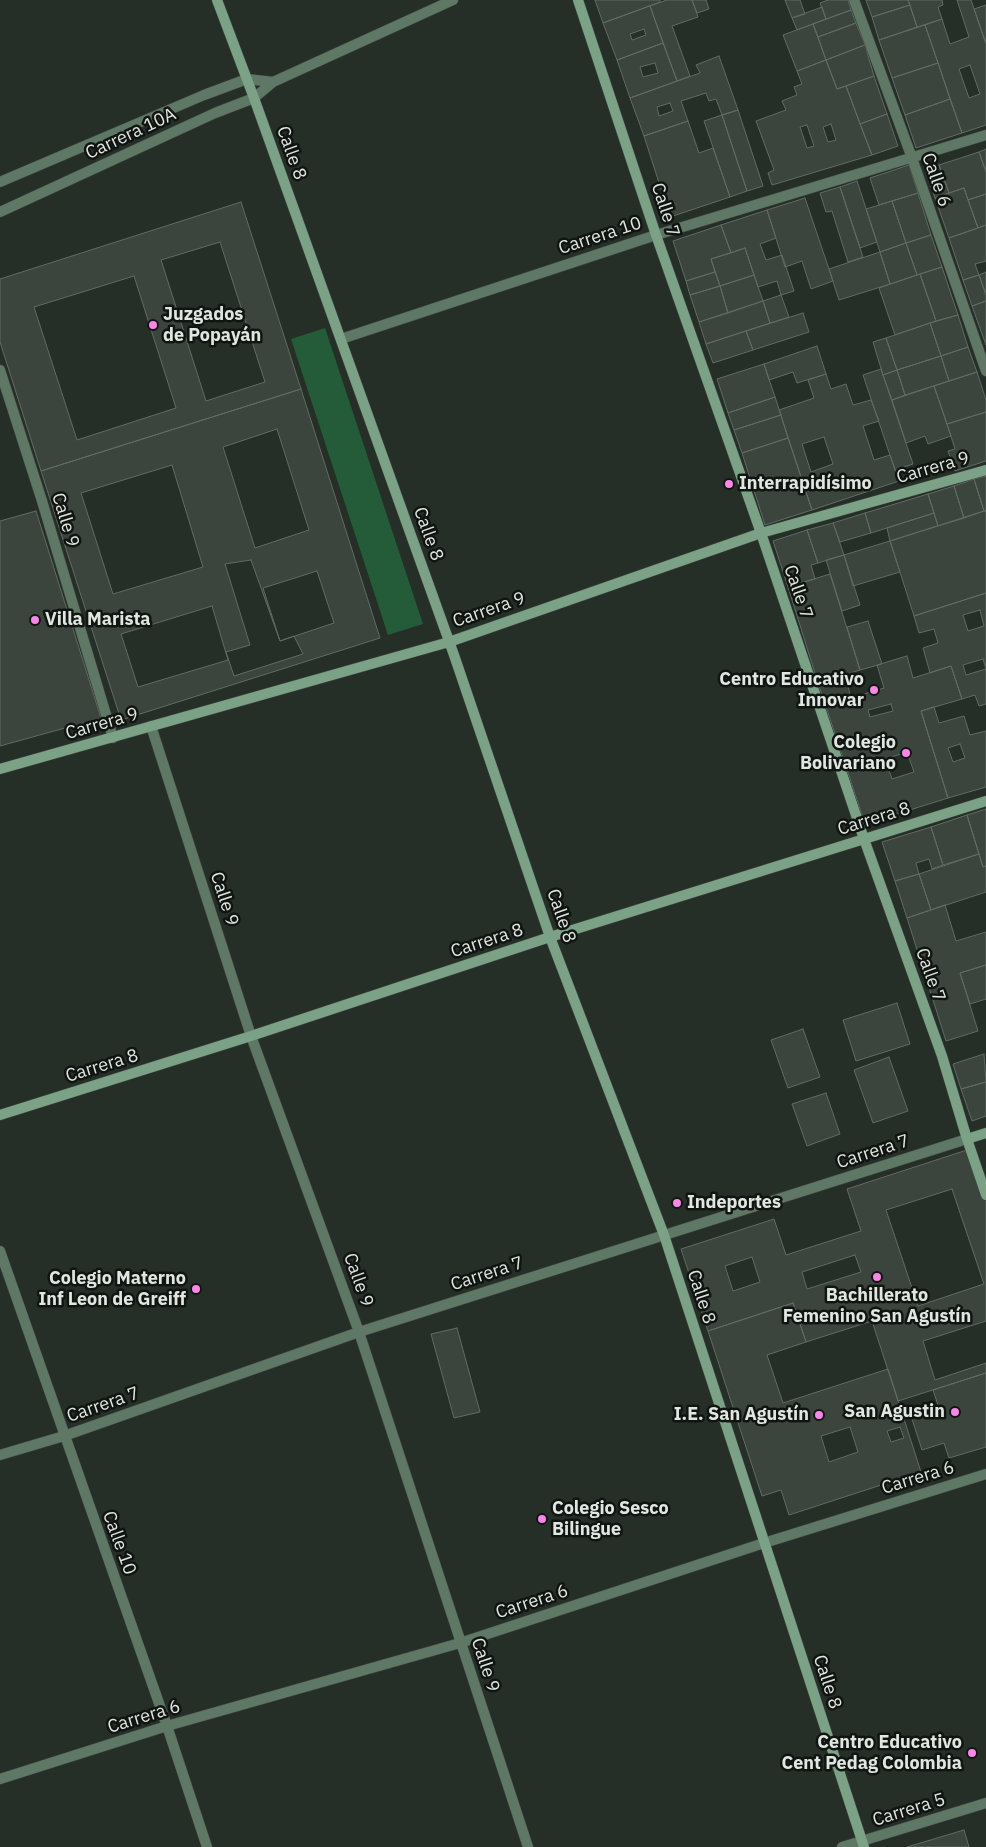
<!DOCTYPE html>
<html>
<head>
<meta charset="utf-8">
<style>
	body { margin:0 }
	canvas { display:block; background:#252e27 }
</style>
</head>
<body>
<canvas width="986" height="1847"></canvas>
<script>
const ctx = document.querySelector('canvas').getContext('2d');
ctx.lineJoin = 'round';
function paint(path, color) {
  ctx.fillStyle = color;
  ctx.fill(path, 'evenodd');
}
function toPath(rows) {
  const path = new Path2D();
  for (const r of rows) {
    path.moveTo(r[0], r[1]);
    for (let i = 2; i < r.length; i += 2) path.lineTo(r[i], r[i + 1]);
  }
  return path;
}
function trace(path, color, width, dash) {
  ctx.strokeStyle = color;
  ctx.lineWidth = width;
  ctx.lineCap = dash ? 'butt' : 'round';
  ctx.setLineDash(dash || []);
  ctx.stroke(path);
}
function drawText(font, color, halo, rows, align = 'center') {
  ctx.font = font + ' "IBM Plex Sans",sans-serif';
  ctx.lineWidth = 5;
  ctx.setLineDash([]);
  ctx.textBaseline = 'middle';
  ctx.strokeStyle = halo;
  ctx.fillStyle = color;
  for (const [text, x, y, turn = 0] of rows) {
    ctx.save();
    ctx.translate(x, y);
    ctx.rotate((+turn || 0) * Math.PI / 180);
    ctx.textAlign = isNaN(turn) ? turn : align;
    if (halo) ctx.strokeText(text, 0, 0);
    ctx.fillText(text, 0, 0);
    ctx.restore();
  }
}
paint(toPath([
	[325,328,423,624,388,635,291,339]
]), '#245b39');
const building = toPath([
	[595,0,660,0,660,2,603,23,595,0],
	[667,0,692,0,698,17,672,26,690,76,677,81,650,6,667,0],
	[692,0,706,0,709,9,697,13,692,0],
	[785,0,800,0,805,14,792,18,785,0],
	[828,0,848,0,851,10,826,19,820,3,828,0],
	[866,0,908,0,910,5,872,17,866,0],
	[908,0,942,0,943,5,938,7,942,19,917,27,908,0],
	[957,0,971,0,986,44,986,125,962,133,925,25,942,19,950,44,969,37,957,0],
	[970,65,980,94,969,98,959,69,970,65],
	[910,5,917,27,879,40,872,17,910,5],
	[986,5,986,44,974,9,986,5],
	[650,6,663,43,617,60,603,23,650,6],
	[644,29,646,35,632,40,630,34,644,29],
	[822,7,826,19,797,30,792,18,822,7],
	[851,10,856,23,818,37,813,24,851,10],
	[856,23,865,45,826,60,818,37,856,23],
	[813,24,826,60,797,71,783,35,813,24],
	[925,25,938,63,892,78,879,40,925,25],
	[663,43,677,81,630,98,617,60,663,43],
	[655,63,658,73,643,77,640,67,655,63],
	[865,45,874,76,837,89,826,60,865,45],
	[719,56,738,110,722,115,716,99,709,101,706,93,681,101,688,121,644,136,630,98,700,73,696,65,719,56],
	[670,103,673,111,659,116,657,107,670,103],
	[826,60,837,89,846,86,872,155,772,185,768,173,774,170,756,121,786,110,782,101,797,95,794,87,802,84,797,71,826,60],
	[831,124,836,140,828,142,823,127,831,124],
	[807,125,814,146,807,148,800,127,807,125],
	[938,63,950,99,905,115,892,78,938,63],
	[874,76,887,114,860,124,846,86,874,76],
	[950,99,962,133,916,148,905,115,950,99],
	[738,110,763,186,747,191,722,115,738,110],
	[887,114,898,146,872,155,860,124,887,114],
	[722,115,747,191,730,197,704,121,722,115],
	[688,121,699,153,713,148,730,197,670,217,644,136,688,121],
	[986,149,986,172,979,152,986,149],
	[979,152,986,172,986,194,968,200,964,188,949,193,939,165,979,152],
	[909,165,918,193,879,205,870,178,909,165],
	[939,165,949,193,935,198,925,170,939,165],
	[857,181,877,242,860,248,840,187,857,181],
	[840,187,863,257,848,262,832,211,826,212,820,193,840,187],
	[964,188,978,228,949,238,935,198,964,188],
	[918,193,931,235,906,243,892,201,918,193],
	[986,194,986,225,978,228,968,200,986,194],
	[805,198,833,281,811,289,802,261,785,267,767,210,805,198],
	[892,201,906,243,880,252,866,209,892,201],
	[241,202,301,389,41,471,0,342,0,279,241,202],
	[220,242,265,382,206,401,161,260,220,242],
	[134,276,176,408,77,440,34,307,134,276],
	[767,210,776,238,760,244,766,260,782,255,794,291,781,295,777,281,758,287,745,248,731,253,721,225,767,210],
	[721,225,731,253,711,259,715,272,686,281,673,241,721,225],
	[986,225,986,261,975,264,979,275,963,280,949,238,986,225],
	[931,235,942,267,917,275,906,243,931,235],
	[906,243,917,275,890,284,880,252,906,243],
	[745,248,754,275,720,286,711,259,745,248],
	[880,252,890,284,839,300,829,269,880,252],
	[942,267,958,315,936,321,920,274,942,267],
	[715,272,720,286,690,295,686,281,715,272],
	[986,272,986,295,979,275,986,272],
	[920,274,936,321,895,335,879,288,920,274],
	[754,275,763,301,728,313,720,286,754,275],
	[979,275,986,295,986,301,972,306,963,280,979,275],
	[720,286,728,313,699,322,690,295,720,286],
	[781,295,789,317,770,323,763,301,781,295],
	[763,301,770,323,706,344,699,322,763,301],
	[986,301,986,345,972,306,986,301],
	[803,313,809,332,753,350,746,331,803,313],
	[958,315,968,347,941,356,930,323,958,315],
	[930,323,941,356,897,370,886,338,930,323],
	[746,331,753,350,713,363,706,344,746,331],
	[886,338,897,370,883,375,873,342,886,338],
	[817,346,826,374,797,383,793,372,769,380,764,364,817,346],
	[968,347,977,372,949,381,941,356,968,347],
	[941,356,949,381,905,395,897,370,941,356],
	[764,364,775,397,728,413,717,379,764,364],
	[881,369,913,464,895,470,863,375,881,369],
	[897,370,905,395,892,400,883,375,897,370],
	[977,372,986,400,986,412,947,424,934,386,977,372],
	[826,374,831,389,846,384,853,405,871,400,879,421,863,426,874,460,890,455,899,481,812,510,779,410,814,398,808,380,826,374],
	[824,437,833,464,811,472,802,444,824,437],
	[934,386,951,436,928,444,925,436,906,443,892,400,934,386],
	[301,389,380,638,121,720,41,471,301,389],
	[277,429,309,530,255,548,223,447,277,429],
	[172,465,203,567,113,594,81,493,172,465],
	[317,571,334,623,280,641,263,588,317,571],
	[212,606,228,660,138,687,121,634,212,606],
	[775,397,781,415,734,430,728,413,775,397],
	[986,412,986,461,955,471,948,451,955,449,947,424,986,412],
	[781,415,788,438,742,453,734,430,781,415],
	[788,438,812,510,765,525,742,453,788,438],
	[986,476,986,511,984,511,974,479,986,476],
	[974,479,984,511,964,518,954,486,974,479],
	[954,486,964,518,938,526,928,494,954,486],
	[928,494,934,513,871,533,865,513,928,494],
	[36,511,101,718,0,746,0,521,36,511],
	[984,511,986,511,986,593,914,616,890,541,984,511],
	[865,513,871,533,840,542,833,523,865,513],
	[934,513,938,526,890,541,887,528,934,513],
	[833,523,844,555,818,563,807,530,833,523],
	[807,530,818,563,811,565,815,579,788,587,773,541,807,530],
	[890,541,900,572,853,586,844,555,890,541],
	[844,555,860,605,842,611,826,560,844,555],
	[251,560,280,641,294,636,303,654,234,676,226,652,250,645,225,564,251,560],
	[830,574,860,670,818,683,788,587,830,574],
	[986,593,986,704,979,706,975,695,962,699,951,666,930,673,923,648,938,643,934,629,919,633,914,616,986,593],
	[980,610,984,626,968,631,963,615,980,610],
	[983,659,986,669,966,675,963,665,983,659],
	[868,621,882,664,860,670,847,627,868,621],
	[907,656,913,678,951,666,962,699,921,711,948,798,865,824,818,683,845,675,851,698,884,688,877,665,907,656],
	[891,704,893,711,870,717,868,710,891,704],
	[907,752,914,772,892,779,885,759,907,752],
	[934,707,939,723,964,716,970,735,986,731,986,787,948,798,921,711,934,707],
	[960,744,965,758,953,762,948,748,960,744],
	[986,809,986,866,983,867,967,815,986,809],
	[967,815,979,854,943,865,931,827,967,815],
	[931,827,943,865,932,869,929,859,916,863,919,874,895,881,882,842,931,827],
	[979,854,983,867,986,866,986,892,931,910,919,874,979,854],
	[919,874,931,910,907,918,895,881,919,874],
	[945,905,956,941,986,932,986,965,960,973,978,1031,946,1041,907,918,945,905],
	[986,965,986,999,970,1004,960,973,986,965],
	[897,1003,910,1044,856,1061,843,1020,897,1003],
	[803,1029,820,1077,788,1088,771,1040,803,1029],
	[984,1054,986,1082,961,1089,953,1064,984,1054],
	[889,1057,908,1111,873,1123,854,1070,889,1057],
	[986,1082,986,1116,972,1121,961,1089,986,1082],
	[826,1093,840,1134,807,1146,792,1104,826,1093],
	[970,1149,986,1198,986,1321,923,1341,935,1380,986,1363,986,1373,898,1401,872,1321,806,1342,793,1303,708,1331,681,1249,774,1219,786,1255,861,1231,847,1189,970,1149],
	[952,1189,984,1284,918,1306,886,1210,952,1189],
	[855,1255,861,1272,807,1289,802,1272,855,1255],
	[752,1257,760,1282,733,1291,725,1266,752,1257],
	[793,1303,806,1342,767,1355,783,1403,888,1369,921,1472,789,1515,781,1490,762,1496,708,1331,793,1303],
	[850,1427,858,1452,829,1462,821,1436,850,1427],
	[900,1427,904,1438,891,1442,887,1431,900,1427],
	[457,1328,480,1412,454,1418,431,1334,457,1328],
	[986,1373,986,1447,949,1458,944,1443,922,1450,911,1416,939,1408,933,1390,986,1373],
	[964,1830,969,1847,907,1847,964,1830]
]);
paint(building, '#3b453e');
trace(building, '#606b63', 1);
const street = toPath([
	[854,0,912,158,986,371],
	[0,182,204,95,247,79,273,82],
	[0,212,215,113,254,98,273,82,453,0],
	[341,339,656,235,986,135],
	[0,370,42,501,113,738],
	[151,726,251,1036,359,1332,528,1847],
	[0,1251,167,1726,207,1847],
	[0,1455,64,1436,359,1332,967,1139],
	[0,1779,167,1726,460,1643,764,1543,986,1474],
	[842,1847,986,1803]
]);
const secondary = toPath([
	[217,0,254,98,454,655,550,937,664,1235,864,1847],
	[578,0,656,235,761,533,864,839,942,1056,967,1139,986,1195],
	[0,769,449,642,761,533,986,470],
	[0,1115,251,1036,550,937,986,801],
	[967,1139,986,1133]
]);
trace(street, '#434b45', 11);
trace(secondary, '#434b45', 11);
trace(street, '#5f7765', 10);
trace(secondary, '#7ba186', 10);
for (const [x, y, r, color] of [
	[153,325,5,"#fa87e7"],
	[729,484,5,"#fa87e7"],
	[35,620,5,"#fa87e7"],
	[874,690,5,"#fa87e7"],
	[906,753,5,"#fa87e7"],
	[677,1203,5,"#fa87e7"],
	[877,1277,5,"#fa87e7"],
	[196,1289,5,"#fa87e7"],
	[955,1412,5,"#fa87e7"],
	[819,1415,5,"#fa87e7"],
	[542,1519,5,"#fa87e7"],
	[972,1753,5,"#fa87e7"]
]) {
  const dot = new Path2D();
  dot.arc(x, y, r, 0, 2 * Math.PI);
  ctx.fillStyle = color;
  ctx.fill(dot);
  trace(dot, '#111512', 2);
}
drawText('18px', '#e0e6e2', '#111512', [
	["Carrera 10A",131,134,-25],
	["Calle 8",291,153,70],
	["Calle 6",936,180,71],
	["Calle 7",665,210,72],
	["Carrera 10",600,236,-18],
	["Carrera 9",933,468,-16],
	["Calle 9",65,520,73],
	["Calle 8",428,534,70],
	["Calle 7",798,592,71],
	["Carrera 9",489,610,-19],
	["Carrera 9",102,724,-16],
	["Carrera 8",874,819,-17],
	["Calle 9",224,899,72],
	["Calle 8",561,916,71],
	["Carrera 8",487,941,-18],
	["Calle 7",930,975,70],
	["Carrera 8",102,1066,-17],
	["Carrera 7",873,1152,-18],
	["Carrera 7",487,1274,-18],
	["Calle 9",358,1280,70],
	["Calle 8",701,1297,72],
	["Carrera 7",103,1405,-19],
	["Carrera 6",918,1478,-17],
	["Calle 10",119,1543,70],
	["Carrera 6",532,1602,-18],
	["Calle 9",485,1665,72],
	["Calle 8",827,1682,72],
	["Carrera 6",144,1717,-17],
	["Carrera 5",909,1810,-17]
]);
drawText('bold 18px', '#e0e6e2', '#111512', [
	["Juzgados",163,315,"left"],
	["de Popayán",163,336,"left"],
	["Interrapidísimo",739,484,"left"],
	["Villa Marista",45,620,"left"],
	["Centro Educativo",864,680],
	["Innovar",864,701],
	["Colegio",896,743],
	["Bolivariano",896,764],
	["Indeportes",687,1203,"left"],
	["Colegio Materno",186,1279],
	["Inf Leon de Greiff",186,1300],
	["Bachillerato",877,1296,"center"],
	["Femenino San Agustín",877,1317,"center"],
	["San Agustin",945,1412],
	["I.E. San Agustín",809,1415],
	["Colegio Sesco",552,1509,"left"],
	["Bilingue",552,1530,"left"],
	["Centro Educativo",962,1743],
	["Cent Pedag Colombia",962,1764]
], 'right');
</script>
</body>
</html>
